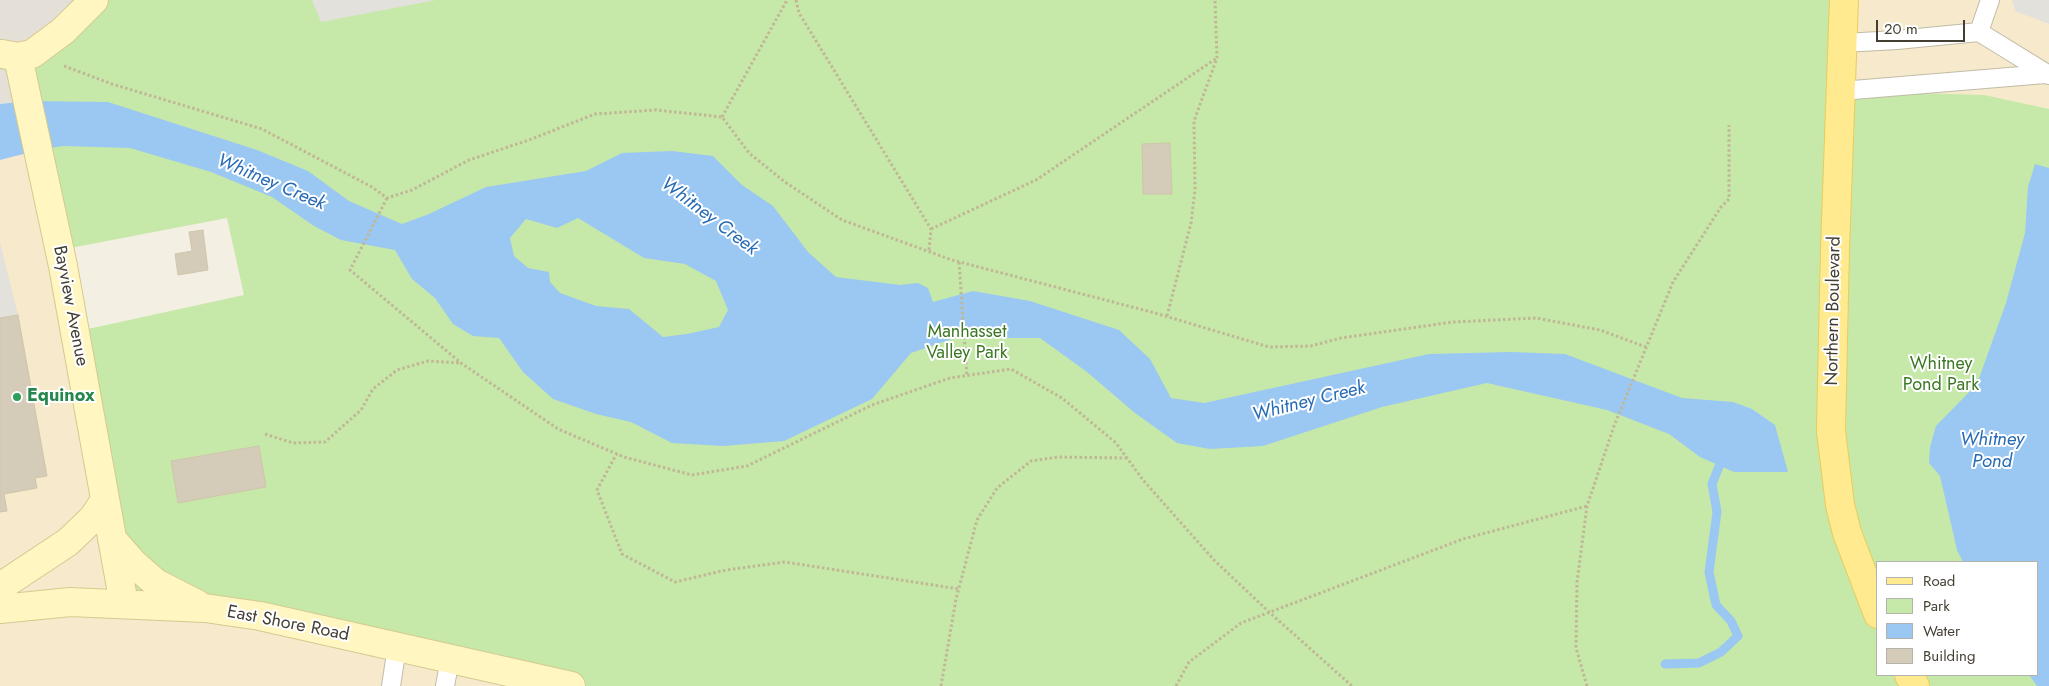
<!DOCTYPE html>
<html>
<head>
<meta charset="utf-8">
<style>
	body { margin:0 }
	#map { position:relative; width:2049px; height:686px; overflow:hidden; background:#f3efe3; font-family:Jost,sans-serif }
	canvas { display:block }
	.legend { position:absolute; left:1876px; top:561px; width:162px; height:115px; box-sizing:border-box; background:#fff; border:1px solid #b4b2ad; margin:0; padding:6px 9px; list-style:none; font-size:15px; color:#443f33 }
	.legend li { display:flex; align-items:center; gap:10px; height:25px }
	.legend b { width:25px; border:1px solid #b4b2ad }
	.scale { position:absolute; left:1876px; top:20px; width:89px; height:22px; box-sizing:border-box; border:2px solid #443f33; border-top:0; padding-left:6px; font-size:15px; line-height:18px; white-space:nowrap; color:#443f33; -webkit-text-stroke:4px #fff; paint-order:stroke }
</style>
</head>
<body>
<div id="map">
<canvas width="2049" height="686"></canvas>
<ul class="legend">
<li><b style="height:6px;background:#ffea90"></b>Road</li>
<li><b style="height:14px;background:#c6e9a9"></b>Park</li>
<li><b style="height:14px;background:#9bc7f3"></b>Water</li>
<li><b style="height:14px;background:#d4ccb8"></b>Building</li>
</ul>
<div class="scale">20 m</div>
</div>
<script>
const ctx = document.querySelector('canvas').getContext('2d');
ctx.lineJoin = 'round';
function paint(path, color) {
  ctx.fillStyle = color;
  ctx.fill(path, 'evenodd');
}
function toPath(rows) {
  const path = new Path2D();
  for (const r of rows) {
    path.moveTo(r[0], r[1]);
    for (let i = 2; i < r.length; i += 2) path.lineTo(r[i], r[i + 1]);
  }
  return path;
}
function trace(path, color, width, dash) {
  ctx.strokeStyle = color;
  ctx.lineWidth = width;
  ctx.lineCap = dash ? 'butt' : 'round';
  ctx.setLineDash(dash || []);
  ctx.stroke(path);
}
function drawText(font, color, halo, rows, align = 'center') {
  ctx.font = font + ' Jost,sans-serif';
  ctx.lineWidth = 4;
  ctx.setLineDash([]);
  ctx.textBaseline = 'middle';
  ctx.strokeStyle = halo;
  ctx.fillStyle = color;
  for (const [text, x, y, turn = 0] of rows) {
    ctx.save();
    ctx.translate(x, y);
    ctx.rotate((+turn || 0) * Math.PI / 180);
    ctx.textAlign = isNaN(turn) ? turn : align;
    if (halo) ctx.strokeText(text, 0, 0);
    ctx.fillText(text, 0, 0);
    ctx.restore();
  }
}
paint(toPath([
	[1844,0,2049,0,2049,109,2041,107,1841,91],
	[39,150,124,604,571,686,0,686,0,160]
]), '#f6e9cc');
paint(toPath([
	[0,0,94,0,27,101,0,104]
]), '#e4e0d8');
paint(toPath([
	[94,0,1844,0,1841,91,1984,95,2049,109,2049,686,571,686,124,604,74,332,244,295,227,218,60,250,32,54],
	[1878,562,2038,562,2038,675,1878,675]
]), '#c6e9a9');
paint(toPath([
	[312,0,436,0,321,22],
	[2012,0,2049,0,2049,24,2015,11],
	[0,242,18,315,0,318]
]), '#e3e1dc');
paint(toPath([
	[27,101,108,102,257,150,308,171,349,201,402,224,429,214,486,187,586,171,622,153,672,151,713,156,742,185,773,206,808,252,836,277,900,285,918,283,928,288,933,302,973,291,1030,301,1119,330,1150,359,1171,398,1204,403,1429,354,1511,352,1565,354,1682,398,1733,402,1752,409,1775,425,1788,472,1734,472,1700,457,1669,434,1607,410,1487,383,1382,407,1263,446,1210,449,1177,443,1135,413,1087,372,1040,338,955,338,911,353,872,399,784,441,723,446,672,443,631,422,596,414,553,399,523,372,499,338,473,336,453,324,435,298,412,279,395,250,341,240,314,226,272,197,211,172,130,148,63,146,39,150,0,160,0,104],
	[578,218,644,258,685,264,716,281,728,310,719,327,687,334,663,337,629,309,596,306,560,293,550,282,549,272,528,268,514,256,510,238,526,219,557,228],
	[2035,164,2049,168,2049,686,2037,686,2029,675,2038,675,2038,562,1963,562,1957,550,1940,476,1929,463,1930,447,1936,426,1977,384,2006,303,2025,233,2028,187]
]), '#9bc7f3');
trace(toPath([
	[1665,664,1699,663,1721,652,1738,636,1731,621,1716,605,1709,572,1717,512,1712,484,1724,454]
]), '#9bc7f3', 9);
const building = toPath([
	[1170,143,1172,194,1143,194,1142,144,1170,143],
	[203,230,208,270,178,275,175,254,192,251,189,232,203,230],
	[18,315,47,476,35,478,37,488,4,494,7,511,0,512,0,318,18,315],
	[259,446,266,487,178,503,171,461,259,446]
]);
paint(building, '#d4ccb8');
trace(building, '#d0c5ab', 1);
const lane = toPath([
	[1979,32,1990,0],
	[1843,43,1897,40,1979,32,2049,75],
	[1841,91,2045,74],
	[391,686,397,647],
	[445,686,450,659]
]);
const secondary = toPath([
	[2,54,18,57,32,54,63,31,94,0],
	[18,57,63,266,124,604],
	[112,539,133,563,156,583,197,604],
	[0,587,68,542,93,518,105,500],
	[0,609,70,602,205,608,260,616,571,686]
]);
const primary = toPath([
	[1844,0,1835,249,1831,431,1840,505,1847,533,1878,614],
	[1909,675,1915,686]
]);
trace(lane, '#c1bba8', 20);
trace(secondary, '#d4ca90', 30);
trace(primary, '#e9cc5b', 30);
trace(toPath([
	[796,0,799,13,931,229,929,251],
	[64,66,112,84,262,129,372,187,387,198,412,190,469,160,529,140,595,114,656,110,722,117,749,153,785,182,842,220,952,260,1155,313,1269,347,1311,346,1341,338,1453,322,1536,318,1600,330,1646,347],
	[722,117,787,0],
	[387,198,350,270,461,363,558,429,624,457,692,475,747,466,872,405,950,378,1011,369,1062,398,1116,443,1143,480,1214,560,1269,612,1352,686],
	[931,229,1036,180,1217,58],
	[959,262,967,376],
	[1167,316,1191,223,1195,190,1194,121,1217,58,1215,0],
	[265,434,293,443,325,442,361,410,373,389,397,370,428,361,461,363],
	[617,453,597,490,622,554,675,582,726,570,785,562,959,589],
	[941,686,956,599,977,520,997,488,1031,461,1058,457,1127,458],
	[1176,686,1189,662,1241,623,1463,539,1587,506],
	[1587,686,1576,648,1577,582,1587,506,1614,426,1673,282,1721,207,1729,199,1729,125]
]), '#c1b696', 3, [2.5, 2.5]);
trace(lane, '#fff', 18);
trace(secondary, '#fff6c1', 28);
trace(primary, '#ffea90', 28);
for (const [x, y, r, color] of [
	[17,397,5,"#2e9e5b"]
]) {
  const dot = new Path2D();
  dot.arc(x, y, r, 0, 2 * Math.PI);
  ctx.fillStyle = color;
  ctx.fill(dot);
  trace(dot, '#fff', 2);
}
drawText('18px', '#443f33', '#fff', [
	["Bayview Avenue",70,306,79],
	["Northern Boulevard",1834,311,-89],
	["East Shore Road",288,624,11]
]);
drawText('18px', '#3c7824', '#fff', [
	["Manhasset",967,333],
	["Valley Park",967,354],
	["Whitney",1941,365],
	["Pond Park",1941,386]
]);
drawText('bold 18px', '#27864d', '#fff', [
	["Equinox",27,397]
], 'left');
drawText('italic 19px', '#286bb5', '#fff', [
	["Whitney Creek",271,183,23],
	["Whitney Creek",709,217,37],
	["Whitney Creek",1309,402,-14],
	["Whitney",1992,440],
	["Pond",1992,462]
]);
</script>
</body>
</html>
